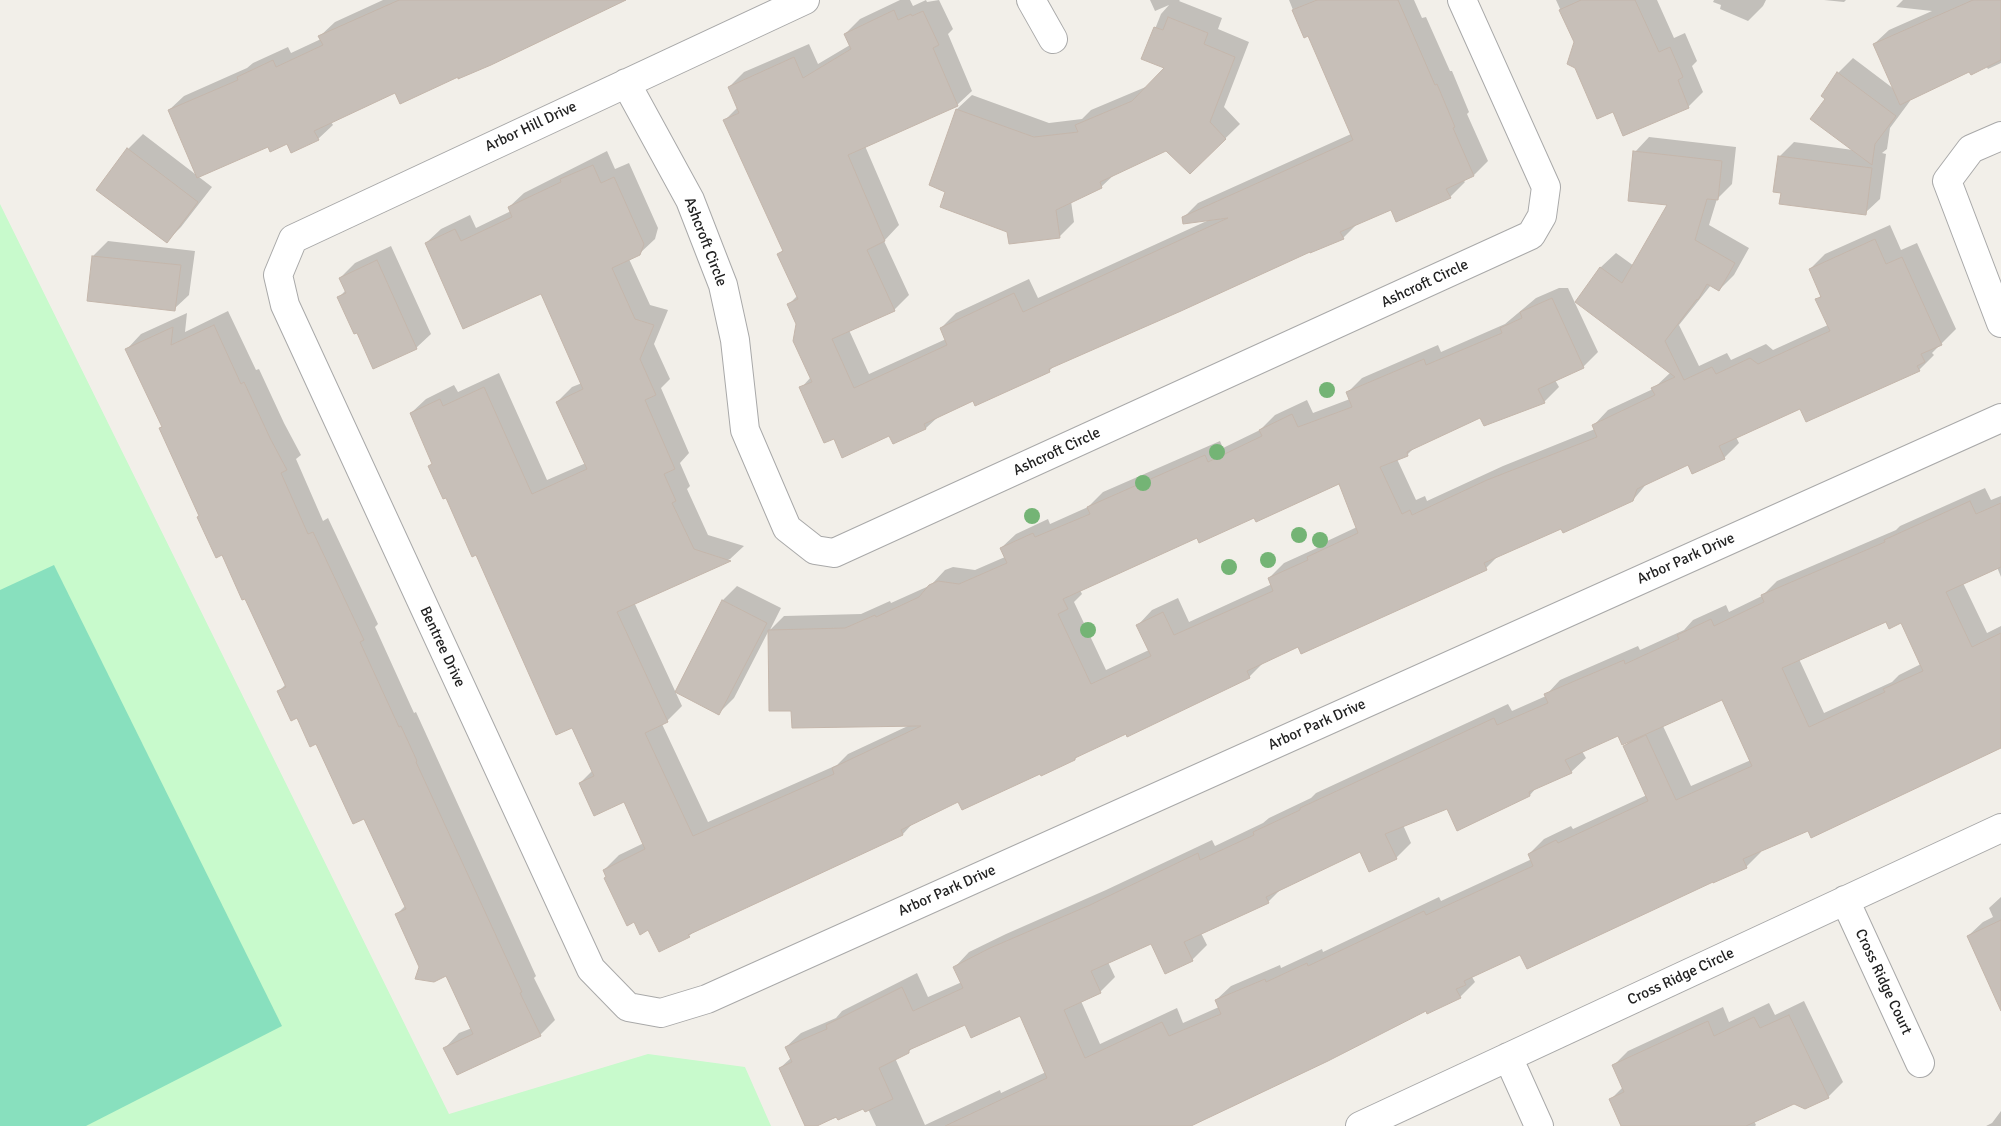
<!DOCTYPE html>
<html>
<head>
<meta charset="utf-8">
<style>
	body { margin:0 }
	canvas { display:block; background:#f2efe9 }
</style>
</head>
<body>
<canvas width="2001" height="1126"></canvas>
<script>
const ctx = document.querySelector('canvas').getContext('2d');
ctx.lineJoin = 'round';
function paint(path, color) {
  ctx.fillStyle = color;
  ctx.fill(path, 'evenodd');
}
function toPath(rows) {
  const path = new Path2D();
  for (const r of rows) {
    path.moveTo(r[0], r[1]);
    for (let i = 2; i < r.length; i += 2) path.lineTo(r[i], r[i + 1]);
  }
  return path;
}
function trace(path, color, width, dash) {
  ctx.strokeStyle = color;
  ctx.lineWidth = width;
  ctx.lineCap = dash ? 'butt' : 'round';
  ctx.setLineDash(dash || []);
  ctx.stroke(path);
}
function drawText(font, color, halo, rows, align = 'center') {
  ctx.font = font + ' Signika,sans-serif';
  ctx.lineWidth = 5;
  ctx.setLineDash([]);
  ctx.textBaseline = 'middle';
  ctx.strokeStyle = halo;
  ctx.fillStyle = color;
  for (const [text, x, y, turn = 0] of rows) {
    ctx.save();
    ctx.translate(x, y);
    ctx.rotate((+turn || 0) * Math.PI / 180);
    ctx.textAlign = isNaN(turn) ? turn : align;
    if (halo) ctx.strokeText(text, 0, 0);
    ctx.fillText(text, 0, 0);
    ctx.restore();
  }
}
paint(toPath([
	[0,204,449,1114,648,1054,745,1067,771,1126,0,1126]
]), '#c8facc');
paint(toPath([
	[54,565,282,1026,86,1126,0,1126,0,590]
]), '#88e0be');
paint(toPath([
	[383,0,617,0,458,76,396,92,331,122,333,125,318,139,269,145,169,110,184,96,247,68,253,63,288,47,291,53,321,39,320,36,335,22],
	[900,0,910,0,913,6,926,0,927,2,939,0,953,29,948,34,972,91,957,105,865,146,899,225,884,241,909,295,894,310,849,330,869,374,946,339,941,328,956,313,1029,279,1038,298,1209,220,1183,218,1198,203,1351,134,1309,35,1304,37,1289,0,1414,0,1422,18,1426,17,1450,71,1452,71,1469,112,1467,114,1488,161,1474,175,1463,180,1465,182,1450,197,1391,209,1358,223,1343,238,1310,250,1055,365,1049,371,974,400,938,417,926,428,890,434,834,437,801,388,811,377,798,324,789,304,798,295,779,254,784,249,725,120,738,107,729,87,744,72,809,44,818,64,850,45,845,34,860,19],
	[1150,0,1180,0,1179,1,1222,18,1218,29,1249,42,1224,107,1240,124,1190,173,1167,149,1116,173,1101,187,1071,201,1074,222,1059,237,1009,231,947,191,931,185,957,109,972,95,1049,123,1082,119,1091,110,1148,86,1166,68,1143,59,1161,14,1169,5,1155,11],
	[1556,0,1657,0,1674,38,1685,33,1697,61,1692,66,1703,92,1689,106,1624,134,1614,111,1575,42],
	[1714,0,1766,0,1763,6,1748,21,1720,9,1721,5,1713,2],
	[1824,0,1846,0,1844,2],
	[1903,0,2001,0,2001,63,1988,69,1986,66,1970,71,1908,99,1910,101,1890,128,1887,149,1882,153,1886,154,1880,199,1865,213,1782,192,1779,157,1794,142,1853,150,1827,99,1823,96,1838,73,1853,58,1894,89,1874,44,1889,30,1932,11,1896,7],
	[143,134,212,187,181,227,166,242,97,189,128,149],
	[1649,137,1736,147,1732,184,1717,199,1709,225,1749,248,1734,275,1719,290,1711,285,1679,325,1699,366,1727,353,1731,360,1766,344,1773,350,1828,325,1817,300,1822,294,1810,269,1825,254,1890,225,1901,250,1917,243,1956,329,1932,353,1934,355,1919,370,1801,408,1736,437,1739,443,1724,458,1693,473,1688,463,1648,482,1633,500,1562,527,1499,555,1486,568,1299,646,1264,662,1249,677,1078,755,1075,759,959,800,913,823,903,834,695,930,689,936,648,929,607,876,604,870,619,855,644,843,624,800,580,783,593,770,572,726,476,554,411,413,426,399,454,385,458,392,499,373,547,480,586,463,557,402,572,387,582,383,541,293,426,243,441,229,470,215,476,228,511,211,509,207,524,193,607,151,615,169,629,163,658,228,655,239,639,254,629,259,650,305,668,310,654,344,670,379,661,388,689,453,680,463,690,486,687,489,708,535,744,546,730,559,634,602,682,706,667,721,662,724,708,822,837,765,848,754,910,725,792,710,771,710,769,630,734,698,719,713,676,691,723,600,737,586,781,608,770,630,784,616,861,614,890,601,891,603,931,585,945,570,953,567,975,570,1005,557,1001,548,1016,534,1048,519,1050,524,1088,507,1103,492,1220,441,1223,448,1260,430,1275,415,1307,400,1313,413,1350,399,1347,393,1362,378,1438,345,1441,352,1505,324,1536,298,1559,288,1568,288,1598,352,1583,367,1555,380,1559,387,1544,402,1481,417,1416,446,1408,454,1397,459,1416,500,1425,496,1427,501,1503,466,1595,429,1594,425,1608,410,1653,389,1671,372,1577,302,1601,267,1616,253,1634,266,1669,204,1635,152],
	[1340,482,1357,527,1323,543,1317,548,1284,563,1269,578,1272,584,1189,622,1178,598,1152,610,1138,625,1149,650,1106,670,1074,602,1082,594,1080,590,1198,537],
	[108,241,195,251,189,295,174,309,93,256],
	[391,246,431,334,416,348,357,331,339,297,346,290,340,278,355,263],
	[228,311,256,370,259,369,284,423,301,455,296,459,323,521,328,518,378,624,375,627,414,713,416,712,536,976,534,978,555,1020,540,1035,445,1048,459,1033,472,1028,447,975,420,967,396,915,406,905,365,818,316,742,279,691,286,684,246,598,200,515,160,428,163,426,127,349,141,334,187,313,185,332],
	[1985,488,1991,500,2001,496,2001,577,1997,567,1963,583,1987,633,2001,626,2001,747,1760,850,1761,852,1746,867,1521,953,1472,977,1475,982,1460,997,1427,1009,1187,1126,876,1126,868,1109,864,1107,814,1126,806,1126,780,1068,791,1058,786,1047,801,1033,836,1018,842,1011,917,973,928,997,962,982,955,967,969,952,1006,934,1106,890,1212,840,1215,846,1263,823,1269,818,1311,798,1316,793,1508,704,1512,711,1546,696,1546,695,1560,680,1638,646,1640,650,1684,630,1693,620,1726,605,1729,612,1762,596,1777,581,1896,530,1900,526],
	[1886,620,1901,621,1921,664,1899,675,1892,682,1824,713,1799,659],
	[1723,698,1751,760,1691,786,1663,726],
	[1619,734,1630,741,1624,746,1647,795,1573,829,1571,826,1544,839,1529,854,1532,859,1441,901,1439,897,1323,952,1322,949,1281,968,1280,965,1231,986,1216,1000,1219,1007,1183,1023,1177,1008,1100,1044,1081,1001,1100,992,1115,977,1108,962,1152,942,1192,960,1207,945,1201,933,1268,902,1283,887,1361,851,1396,858,1411,843,1403,825,1447,807,1457,829,1530,795,1537,787,1571,772,1586,758,1582,751],
	[1020,1014,1046,1072,1001,1093,1000,1090,925,1125,895,1058,908,1052,915,1046,965,1024],
	[2001,897,2001,1000,1968,936,1983,922,1993,917,1989,908],
	[1804,1001,1843,1082,1828,1097,1794,1102,1754,1121,1756,1125,1755,1126,1623,1126,1611,1099,1623,1087,1613,1066,1628,1051,1723,1007,1729,1022,1769,1003,1775,1015],
	[2001,1111,2001,1126,1986,1126,1992,1123]
]), '#0003');
const building = toPath([
	[399,0,626,0,491,65,458,79,458,77,400,104,395,93,314,131,319,140,291,153,287,144,270,152,268,147,197,178,168,110,238,80,237,77,273,60,276,67,323,45,318,36,399,0],
	[1317,0,1398,0,1435,85,1437,84,1455,127,1453,128,1474,176,1446,189,1451,198,1396,222,1391,210,1340,232,1344,239,1310,253,1310,252,1181,311,1049,369,1050,372,975,406,973,401,924,424,926,429,893,444,889,436,842,458,834,439,824,443,799,387,812,382,793,341,796,324,787,304,798,299,777,254,783,251,723,120,739,113,728,87,794,57,803,78,851,49,844,34,894,10,898,20,911,14,912,16,923,11,939,45,933,48,958,106,848,155,885,241,867,250,895,311,832,339,854,388,947,345,940,328,1014,293,1023,312,1228,218,1183,224,1182,217,1353,140,1308,36,1304,38,1292,10,1317,0],
	[1581,0,1635,0,1659,52,1670,47,1683,77,1678,80,1689,108,1623,136,1613,112,1597,119,1575,68,1567,64,1574,42,1559,10,1581,0],
	[1973,0,2001,0,2001,60,1971,75,1969,72,1900,105,1873,44,1973,0],
	[1168,17,1208,33,1204,44,1235,57,1210,122,1226,139,1190,174,1166,151,1100,182,1102,188,1056,210,1060,238,1009,244,1007,232,940,207,945,192,929,185,956,109,1034,137,1078,132,1075,125,1132,101,1164,68,1141,59,1154,27,1163,30,1168,17],
	[1837,72,1896,116,1875,144,1872,165,1810,119,1825,99,1821,96,1837,72],
	[127,148,198,202,167,243,96,190,127,148],
	[1633,151,1722,161,1718,200,1707,199,1695,240,1735,263,1719,291,1707,284,1698,300,1697,299,1665,341,1684,380,1712,367,1716,374,1750,358,1758,364,1830,331,1815,299,1821,297,1809,269,1875,239,1886,264,1902,257,1942,345,1921,354,1925,362,1917,366,1920,371,1806,422,1800,409,1719,446,1725,459,1692,474,1688,465,1637,489,1633,501,1563,533,1561,529,1484,563,1487,570,1301,654,1298,647,1247,671,1250,678,1127,737,1126,734,1075,758,1075,760,1041,776,1040,774,962,810,958,802,901,830,903,835,688,935,690,937,659,952,648,930,640,935,634,922,627,926,604,878,606,877,603,870,645,849,624,802,594,816,579,783,594,776,572,728,556,735,476,555,472,557,446,498,443,499,428,466,432,464,410,413,440,399,443,406,484,387,532,494,587,469,556,402,583,389,541,294,463,329,425,243,455,229,461,241,512,217,508,207,561,182,560,179,593,165,601,183,614,177,644,244,640,255,612,268,635,319,654,325,640,359,656,395,645,400,675,469,664,474,676,501,672,503,694,549,731,561,617,612,668,722,645,733,693,836,834,774,832,768,921,726,792,728,791,711,769,711,768,630,845,628,875,615,876,617,919,597,929,585,938,581,959,584,1007,563,1000,548,1033,533,1035,537,1090,514,1087,507,1205,455,1208,462,1262,436,1259,430,1292,414,1298,427,1352,407,1346,392,1424,359,1426,365,1502,333,1500,328,1522,318,1520,312,1552,298,1584,368,1538,389,1545,403,1484,426,1480,418,1407,452,1408,456,1380,467,1402,514,1410,510,1412,515,1487,480,1597,437,1592,425,1655,395,1651,388,1675,377,1575,302,1600,267,1622,283,1667,205,1628,201,1633,151],
	[1339,484,1358,533,1307,557,1308,560,1268,578,1273,591,1174,635,1163,612,1136,625,1151,656,1091,684,1058,614,1068,609,1063,599,1197,538,1199,543,1254,518,1256,522,1339,484],
	[1778,156,1872,168,1866,215,1779,204,1781,193,1773,192,1778,156],
	[92,256,181,265,175,311,87,301,92,256],
	[377,260,417,349,373,369,357,333,354,334,337,297,346,293,339,278,377,260],
	[214,325,241,384,244,382,270,438,287,470,281,473,308,534,313,532,364,640,360,642,399,727,401,726,417,761,416,762,522,992,520,993,541,1036,457,1075,443,1048,473,1034,446,976,434,982,415,979,419,967,395,914,406,909,364,819,353,824,316,744,310,747,297,718,291,721,277,691,286,687,245,599,242,600,222,555,216,558,197,517,199,516,159,428,162,427,125,349,173,327,171,345,214,325],
	[1970,501,1976,514,2001,503,2001,567,1946,592,1972,647,2001,633,2001,748,1811,838,1808,831,1743,859,1747,868,1713,883,1713,882,1527,969,1520,955,1464,981,1466,985,1456,989,1461,998,1427,1014,1426,1011,1328,1061,1191,1126,945,1126,1047,1078,1020,1016,971,1038,965,1025,909,1050,909,1053,879,1068,893,1099,865,1112,863,1109,838,1120,836,1117,817,1126,805,1126,779,1068,792,1062,785,1047,827,1029,826,1025,902,987,913,1011,963,988,953,967,990,948,1090,905,1198,853,1200,860,1254,835,1253,832,1300,810,1300,808,1494,718,1497,725,1548,703,1544,694,1624,660,1625,664,1679,639,1677,635,1711,619,1714,626,1764,602,1761,595,1885,542,1884,540,1970,501],
	[1886,622,1889,629,1901,623,1923,671,1883,689,1885,692,1809,727,1782,668,1886,622],
	[1722,700,1752,766,1676,800,1646,735,1623,746,1648,801,1558,843,1556,840,1528,854,1533,866,1426,915,1424,911,1308,966,1307,963,1266,982,1265,979,1215,1000,1221,1014,1169,1036,1162,1022,1085,1058,1064,1010,1101,993,1091,971,1151,944,1165,974,1193,961,1184,942,1269,903,1266,897,1360,852,1369,872,1397,859,1385,834,1447,809,1457,831,1530,796,1529,792,1572,773,1565,760,1618,736,1622,745,1722,700],
	[722,600,767,623,719,715,675,692,722,600],
	[2001,920,2001,1011,1967,936,2001,920],
	[1789,1015,1829,1098,1805,1109,1794,1104,1746,1126,1621,1126,1609,1099,1624,1092,1612,1065,1708,1021,1714,1036,1754,1017,1760,1028,1789,1015]
]);
paint(building, '#c7bfb8');
trace(building, '#c4b6ab', 1);
const street = toPath([
	[805,0,293,239,278,275,285,305,591,969,628,1007,661,1013,707,999,2001,418],
	[1031,0,1053,39],
	[626,83,690,200,723,285,735,340,745,430,787,528,815,550,834,553,1531,235,1542,216,1546,187,1462,0],
	[2001,136,1971,149,1947,181,2001,323],
	[1845,900,1920,1063],
	[1508,1057,1539,1126],
	[1360,1126,2001,828]
]);
trace(street, '#a9a9a9', 30);
trace(street, '#fff', 28);
ctx.fillStyle = '#74b475';
for (const [x, y] of [
	[1327,390],
	[1217,452],
	[1143,483],
	[1032,516],
	[1299,535],
	[1320,540],
	[1268,560],
	[1229,567],
	[1088,630]
]) {
  ctx.beginPath();
  ctx.arc(x, y, 8, 0, 2 * Math.PI);
  ctx.fill();
}
drawText('15px', '#222', '#fff', [
	["Arbor Hill Drive",531,127,-25],
	["Ashcroft Circle",705,242,69],
	["Ashcroft Circle",1425,284,-25],
	["Ashcroft Circle",1057,452,-25],
	["Arbor Park Drive",1686,559,-24],
	["Bentree Drive",442,647,65],
	["Arbor Park Drive",1317,725,-24],
	["Arbor Park Drive",947,891,-24],
	["Cross Ridge Circle",1681,977,-25],
	["Cross Ridge Court",1883,982,65]
]);
</script>
</body>
</html>
